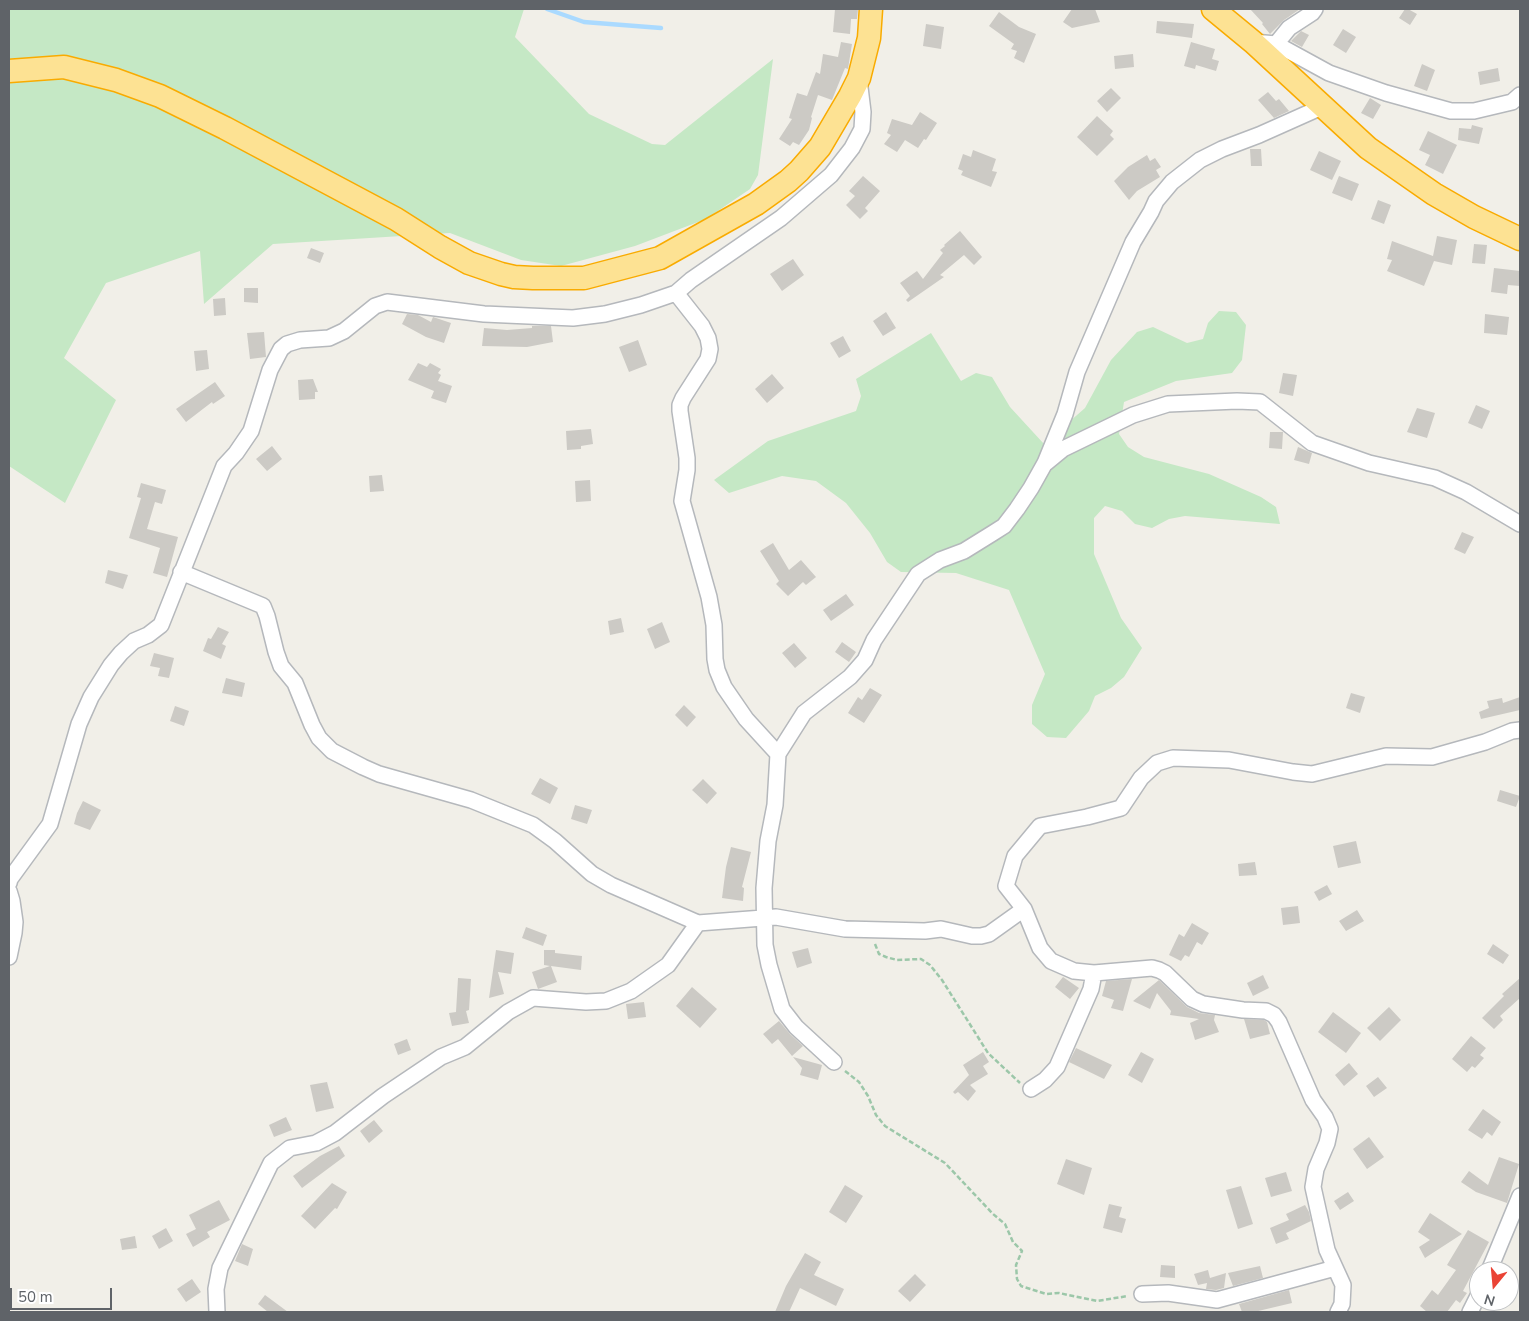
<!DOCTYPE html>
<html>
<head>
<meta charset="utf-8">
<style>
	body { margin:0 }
	#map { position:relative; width:1529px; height:1321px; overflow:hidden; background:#f1efe8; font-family:"Nunito Sans",sans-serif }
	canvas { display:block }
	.frame { position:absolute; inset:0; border:10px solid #5f6368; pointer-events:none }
	.north { position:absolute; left:1469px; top:1261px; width:50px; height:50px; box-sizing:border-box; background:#fff; border:1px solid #bfc1c3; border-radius:50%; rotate:197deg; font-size:14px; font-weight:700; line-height:20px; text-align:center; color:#5f6368 }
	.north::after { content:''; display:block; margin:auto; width:18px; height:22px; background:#ea4335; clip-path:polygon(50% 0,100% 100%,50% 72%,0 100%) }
	.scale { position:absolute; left:10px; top:1288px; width:102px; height:22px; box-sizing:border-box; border:2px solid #5f6368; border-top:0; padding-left:6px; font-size:15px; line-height:18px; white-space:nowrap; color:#5f6368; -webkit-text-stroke:4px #fff; paint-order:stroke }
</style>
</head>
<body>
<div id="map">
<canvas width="1529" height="1321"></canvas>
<div class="frame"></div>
<div class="north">N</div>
<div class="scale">50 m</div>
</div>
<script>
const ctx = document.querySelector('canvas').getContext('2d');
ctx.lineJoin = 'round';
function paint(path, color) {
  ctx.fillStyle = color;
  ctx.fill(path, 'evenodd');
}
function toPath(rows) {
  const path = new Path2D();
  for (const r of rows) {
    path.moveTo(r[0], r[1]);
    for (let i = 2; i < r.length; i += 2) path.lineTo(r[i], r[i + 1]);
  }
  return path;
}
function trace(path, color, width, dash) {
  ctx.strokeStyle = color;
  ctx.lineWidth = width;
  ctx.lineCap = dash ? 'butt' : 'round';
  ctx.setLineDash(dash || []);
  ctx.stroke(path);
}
paint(toPath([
	[9,9,524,9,515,37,589,114,652,144,665,145,773,59,758,175,750,189,706,219,635,246,561,266,521,260,450,233,273,244,204,304,200,251,106,283,64,358,116,400,65,503,9,466],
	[1219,311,1236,312,1246,325,1242,360,1232,373,1176,381,1124,402,1119,434,1128,447,1144,457,1209,474,1261,497,1276,507,1280,524,1185,516,1169,519,1152,528,1135,524,1122,511,1105,506,1094,518,1094,554,1121,618,1142,648,1124,677,1111,688,1095,696,1089,711,1066,738,1047,737,1032,724,1032,705,1045,674,1009,590,956,573,901,572,887,562,870,533,846,503,816,481,782,476,729,493,714,480,768,441,856,411,861,396,856,379,931,333,961,381,976,373,992,377,1010,407,1044,444,1085,408,1111,360,1137,332,1153,327,1187,343,1203,339,1208,323]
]), '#c5e8c5');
trace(toPath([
	[547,9,584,22,661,28]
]), '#aadaff', 4.5);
paint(toPath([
	[835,9,858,9,857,19,851,19,850,34,833,32],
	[1072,9,1095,9,1100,22,1072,28,1063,22],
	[1250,9,1300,9,1284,20,1270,34,1262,24,1263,23],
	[1405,9,1408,9,1417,14,1410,25,1399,18],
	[999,12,1019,27,1036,34,1024,63,1014,58,1017,51,1011,49,1014,44,989,26],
	[1157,21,1194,24,1192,38,1156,33],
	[926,24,944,27,941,49,923,46],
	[1343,29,1356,37,1346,53,1333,45],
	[1301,31,1309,35,1302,47,1291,41],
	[841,42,852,44,848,69,845,68,832,100,818,95,811,117,812,118,809,130,799,145,793,142,790,146,779,139,792,119,789,118,797,93,807,96,816,72,820,74,823,54,838,57],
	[1191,42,1215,49,1212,59,1219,61,1216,71,1196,65,1195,69,1184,66],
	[1133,54,1134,67,1115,69,1114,56],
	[1422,64,1435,70,1427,91,1414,86],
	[1498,68,1500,81,1480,85,1478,72],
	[1111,88,1121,98,1107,112,1097,101],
	[1268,92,1276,101,1279,99,1289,111,1274,118,1258,100],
	[1370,98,1381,105,1373,119,1361,113],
	[920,112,937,123,926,140,924,139,918,148,905,140,897,152,884,144,891,135,887,133,892,119,912,125],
	[1097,116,1113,131,1110,135,1114,139,1097,156,1077,137],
	[1472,125,1483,128,1479,144,1458,140,1459,128,1471,129],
	[1428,131,1457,145,1443,174,1425,165,1430,155,1419,150],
	[1250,149,1261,149,1262,166,1251,166],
	[973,150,996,159,992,171,997,172,991,187,961,175,963,171,958,169,963,154,971,157],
	[1319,151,1341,161,1332,180,1310,170],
	[1147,155,1150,161,1155,158,1161,167,1156,170,1160,177,1137,191,1129,200,1114,181,1128,167],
	[863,176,880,191,865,208,868,211,860,219,846,205,855,196,849,191],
	[1339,176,1359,184,1352,201,1332,193],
	[1378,200,1391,205,1384,224,1371,219],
	[960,231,982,257,974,265,964,255,940,275,944,277,908,302,906,300,910,296,900,283,917,271,923,279,943,253,940,250,945,246,944,245],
	[1437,236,1457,240,1452,265,1434,261,1424,286,1387,271,1392,260,1387,259,1392,241,1433,256],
	[1474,244,1487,245,1485,264,1472,263],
	[311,248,324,253,320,263,307,258],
	[793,259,804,275,782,291,770,274],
	[1494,268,1520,271,1520,286,1508,285,1507,294,1491,292],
	[244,288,258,288,258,303,244,302],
	[225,298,226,315,214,316,213,299],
	[886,312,896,328,883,336,873,321],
	[407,314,418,315,431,322,433,317,451,323,444,343,426,337,402,324],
	[1485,314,1509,317,1507,335,1484,333],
	[532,326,551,326,553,342,527,347,482,346,484,328,507,330,532,328],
	[264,332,266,357,250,359,247,333],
	[843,336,851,351,839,358,830,343],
	[638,340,647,365,629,372,619,347],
	[207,350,209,369,196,371,194,351],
	[418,363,427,367,430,363,441,369,438,373,441,375,438,381,452,386,446,403,431,398,434,391,408,380],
	[1283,373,1297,375,1293,396,1279,393],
	[772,374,784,388,767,403,755,389],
	[313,379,318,392,315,392,315,399,299,400,298,380],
	[215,382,225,396,213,404,212,402,186,422,176,409],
	[1476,405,1490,411,1482,429,1468,423],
	[1417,408,1435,413,1427,438,1407,432],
	[591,429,593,444,581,446,581,449,567,450,566,431],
	[1270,432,1283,432,1282,449,1269,448],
	[272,446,282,459,267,471,256,459],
	[1298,447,1312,453,1309,464,1294,460],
	[382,475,384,491,370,492,369,476],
	[590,480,591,501,576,502,575,481],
	[141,483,166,490,162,504,155,502,147,529,178,537,167,577,153,573,160,548,129,538,141,498,137,497],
	[1462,532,1474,537,1465,554,1454,549],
	[773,543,789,570,801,560,816,577,806,585,803,582,788,596,776,584,779,581,760,551],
	[108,570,128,575,123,589,105,583],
	[846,594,854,605,831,621,823,610],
	[621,618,624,632,610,635,608,621],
	[662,622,670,642,655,649,647,629],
	[218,627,229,632,222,644,226,646,221,659,203,651,208,638,211,639],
	[842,642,856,652,849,662,835,652],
	[794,643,807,658,795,668,782,653],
	[154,653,174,658,169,678,158,676,160,668,150,666],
	[226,678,245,683,242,697,222,693],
	[870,688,882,695,864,723,848,713,858,697,862,700],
	[1351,693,1365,697,1360,713,1346,708],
	[1520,697,1520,710,1481,719,1479,712,1489,708,1487,701,1502,698,1503,703],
	[684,705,696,717,687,727,675,715],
	[175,706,189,711,184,726,170,721],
	[540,778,558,788,550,804,531,794],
	[703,779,717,793,707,804,692,790],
	[1500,790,1520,796,1516,807,1497,801],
	[83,801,101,810,90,830,74,824,77,813],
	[575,805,592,810,587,824,571,819],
	[1356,841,1361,863,1338,868,1333,846],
	[731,847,751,852,742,887,744,888,743,901,722,898,726,867],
	[1255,862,1257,875,1239,876,1238,864],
	[1327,885,1332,894,1319,901,1314,892],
	[1298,906,1300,923,1283,925,1281,908],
	[1357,910,1364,921,1346,931,1339,921],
	[1192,923,1209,933,1202,945,1197,942,1189,957,1185,955,1181,961,1169,955,1179,934,1184,937],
	[526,927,547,935,543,946,522,938],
	[1493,944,1509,955,1503,964,1487,954],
	[808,948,812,963,797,968,792,952],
	[496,950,514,953,511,974,498,972,504,994,489,998],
	[544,950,555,950,555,953,582,956,581,970,551,966,557,982,538,989,532,972,550,966,544,965],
	[1263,975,1269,988,1253,996,1247,983],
	[1063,977,1079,988,1070,999,1055,987],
	[458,978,471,979,469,1010,466,1011,469,1023,452,1026,449,1013,456,1012],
	[1520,978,1520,998,1500,1016,1503,1020,1494,1029,1482,1018,1504,996,1502,994],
	[1132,979,1123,1011,1111,1008,1114,1000,1102,996,1106,981],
	[1159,980,1187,1007,1199,1013,1215,1015,1214,1020,1219,1032,1195,1040,1190,1023,1199,1019,1170,1015,1171,1011,1157,993,1150,1009,1133,1001],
	[692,987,717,1009,700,1028,676,1006],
	[644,1002,646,1017,628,1019,626,1004],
	[1389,1007,1401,1020,1380,1041,1367,1028],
	[1333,1012,1361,1033,1346,1053,1318,1032],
	[1244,1019,1264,1020,1267,1022,1270,1034,1250,1039],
	[779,1021,790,1034,803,1046,792,1056,778,1039,772,1044,763,1034],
	[1471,1036,1486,1048,1480,1055,1484,1058,1475,1068,1472,1066,1467,1072,1452,1059],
	[407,1039,411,1050,398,1055,394,1044],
	[1076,1048,1112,1065,1104,1079,1069,1062],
	[983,1052,989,1062,983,1066,988,1074,970,1085,976,1091,968,1101,958,1092,955,1094,953,1092,969,1075,963,1065],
	[1141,1052,1154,1059,1142,1083,1128,1075],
	[793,1057,822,1065,818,1080,800,1075,802,1068],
	[1349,1063,1358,1074,1344,1086,1335,1075],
	[1378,1077,1387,1088,1374,1097,1366,1086],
	[327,1082,334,1108,316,1112,310,1085],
	[1483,1109,1501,1122,1492,1136,1487,1132,1482,1139,1468,1130],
	[286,1117,292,1130,274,1137,269,1125],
	[374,1120,383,1131,369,1143,360,1131],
	[1369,1137,1384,1157,1367,1169,1353,1149],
	[339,1146,345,1156,302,1188,293,1176,320,1156],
	[1499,1157,1519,1164,1507,1203,1476,1192,1461,1182,1469,1171,1488,1185],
	[1066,1159,1092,1168,1084,1195,1057,1184],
	[1286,1172,1292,1191,1271,1197,1265,1178],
	[332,1183,347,1192,337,1209,335,1208,315,1229,301,1216],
	[845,1185,863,1196,846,1223,829,1212],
	[1241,1186,1253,1224,1238,1229,1226,1190],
	[1348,1192,1354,1201,1340,1210,1334,1201],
	[219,1200,230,1220,207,1232,210,1237,193,1247,186,1234,196,1229,189,1215],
	[1109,1204,1122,1207,1119,1217,1126,1219,1122,1233,1103,1228],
	[1305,1205,1309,1212,1311,1221,1286,1233,1289,1239,1276,1244,1270,1228,1289,1220,1286,1214],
	[1430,1213,1462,1234,1425,1258,1419,1247,1430,1240,1418,1232],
	[166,1228,173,1241,159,1249,152,1236],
	[1468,1230,1489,1242,1463,1291,1467,1293,1460,1303,1456,1300,1447,1312,1427,1312,1420,1306,1432,1290,1438,1295,1456,1270,1447,1265],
	[135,1236,137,1248,122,1250,120,1239],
	[242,1244,253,1249,248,1266,235,1261],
	[805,1253,821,1262,814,1275,844,1289,836,1306,800,1288,789,1312,775,1312,786,1286],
	[1161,1265,1175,1266,1175,1278,1160,1277],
	[1260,1266,1263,1278,1233,1286,1228,1273],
	[1208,1270,1210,1278,1226,1273,1224,1288,1216,1290,1206,1289,1207,1283,1198,1285,1194,1274],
	[915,1274,926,1285,910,1302,898,1291],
	[192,1279,201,1292,186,1302,177,1289],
	[1289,1290,1292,1303,1254,1312,1242,1312,1239,1304],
	[265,1295,288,1312,268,1312,258,1304]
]), '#cccac5');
const minor = toPath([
	[1253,42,1276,44,1329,73,1386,93,1451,111,1474,111,1512,102,1520,95],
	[1276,44,1289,28,1312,13,1315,9],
	[676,293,702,326,708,338,710,349,708,359,683,398,680,405,680,411,687,458,687,470,682,501,709,597,714,625,715,659,717,670,724,687,746,719,778,754],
	[1046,463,1063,449,1133,415,1168,404,1237,401,1260,402,1312,443,1369,463,1435,478,1466,492,1520,524],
	[181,572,263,606,267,616,276,652,281,666,295,683,312,725,319,738,332,751,363,767,379,774,471,800,533,825,555,841,592,874,611,885,698,923],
	[9,883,10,879,50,824,79,724,91,697,111,665,121,653,134,641,148,635,161,625,224,466,236,453,251,431,270,370,281,349,287,344,300,340,329,338,344,331,375,306,387,302,484,314,573,318,605,314,641,305,676,293,691,280,781,218,831,175,852,148,862,129,863,112,859,79],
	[9,891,12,901,15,922,14,933,9,957],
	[834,1062,796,1027,782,1009,769,965,765,945,764,888,768,841,775,805,778,754,804,713,850,677,865,660,874,640,918,574,940,560,964,551,993,533,1004,526,1017,509,1031,488,1045,463,1065,414,1077,372,1133,242,1151,212,1156,201,1172,182,1200,160,1222,149,1259,135,1324,106],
	[1031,1089,1045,1080,1057,1067,1091,989,1094,973],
	[1489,1271,1520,1196],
	[1142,1294,1168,1293,1217,1300,1335,1268],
	[217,1312,216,1289,220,1268,271,1163,290,1148,316,1143,335,1133,383,1096,441,1057,465,1047,508,1012,533,998,586,1002,606,1001,631,991,668,965,698,923,776,917,845,929,925,931,941,929,972,936,981,936,989,934,1024,909],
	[1338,1312,1342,1304,1343,1285,1327,1250,1313,1187,1316,1169,1327,1143,1330,1129,1325,1117,1313,1100,1279,1022,1274,1015,1266,1011,1243,1010,1203,1004,1192,999,1165,973,1159,970,1152,968,1094,973,1074,971,1051,961,1040,948,1024,909,1006,886,1015,856,1040,826,1087,817,1121,808,1141,778,1157,763,1173,758,1229,760,1293,772,1312,774,1386,756,1432,757,1485,742,1512,731,1520,730],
	[1470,1312,1479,1294]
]);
const highway = toPath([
	[1213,9,1253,42,1368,148,1434,194,1474,217,1520,239],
	[9,71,64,67,116,80,160,96,225,128,396,219,440,247,469,263,501,274,514,277,533,278,584,278,660,258,756,204,788,181,799,171,820,147,850,96,859,78,869,38,871,9]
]);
trace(minor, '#b5b8bc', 18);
trace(highway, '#f9ab00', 25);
trace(toPath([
	[875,944,879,954,886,957,897,960,921,959,930,965,942,980,988,1053,1020,1083],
	[845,1071,859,1082,868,1096,876,1115,885,1126,945,1163,993,1214,1005,1224,1013,1242,1022,1251,1016,1265,1017,1279,1021,1286,1046,1294,1059,1293,1097,1301,1128,1296]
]), '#9cc7a9', 2.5, [5, 2.5]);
trace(minor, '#fff', 15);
trace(highway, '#fde293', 22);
</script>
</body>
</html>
